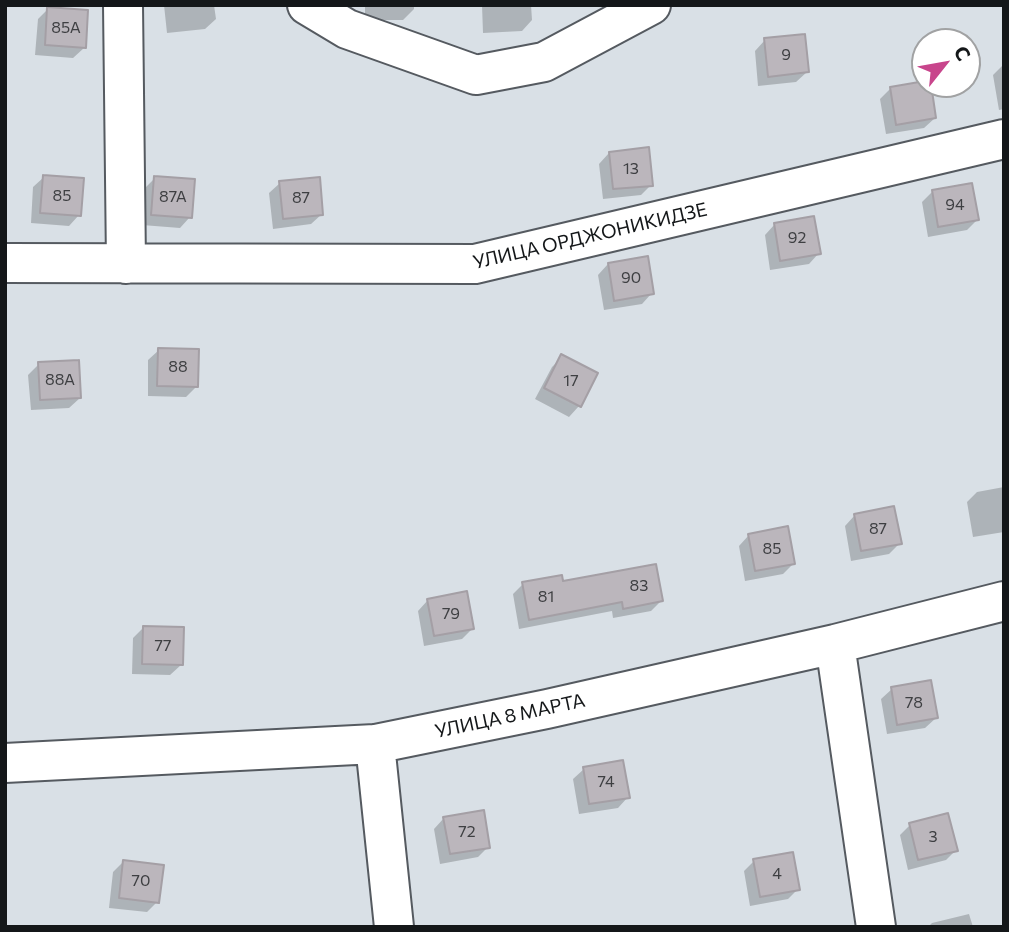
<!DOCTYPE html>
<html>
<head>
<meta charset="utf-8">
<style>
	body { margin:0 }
	#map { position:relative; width:1009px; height:932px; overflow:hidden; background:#d9e0e6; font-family:Commissioner,sans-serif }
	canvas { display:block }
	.frame { position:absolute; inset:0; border:7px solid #141719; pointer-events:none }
	.north { position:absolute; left:911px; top:28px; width:70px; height:70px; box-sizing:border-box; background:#fff; border:2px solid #a1a2a3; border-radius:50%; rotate:59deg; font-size:19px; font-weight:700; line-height:28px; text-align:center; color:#141719 }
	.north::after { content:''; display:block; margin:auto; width:24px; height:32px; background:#c8458c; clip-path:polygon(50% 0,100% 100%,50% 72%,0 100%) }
</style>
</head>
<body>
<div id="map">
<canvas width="1009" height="932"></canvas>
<div class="frame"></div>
<div class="north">С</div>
</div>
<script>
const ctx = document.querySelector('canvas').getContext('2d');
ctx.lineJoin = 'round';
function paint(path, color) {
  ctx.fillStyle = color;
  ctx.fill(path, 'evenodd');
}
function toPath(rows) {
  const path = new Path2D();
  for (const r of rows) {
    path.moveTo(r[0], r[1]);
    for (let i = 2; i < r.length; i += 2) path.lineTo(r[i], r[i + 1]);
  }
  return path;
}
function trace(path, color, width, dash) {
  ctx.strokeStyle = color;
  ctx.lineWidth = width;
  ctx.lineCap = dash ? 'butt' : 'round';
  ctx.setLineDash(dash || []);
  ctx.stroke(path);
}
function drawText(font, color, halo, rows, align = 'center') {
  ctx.font = font + ' Commissioner,sans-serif';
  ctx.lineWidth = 6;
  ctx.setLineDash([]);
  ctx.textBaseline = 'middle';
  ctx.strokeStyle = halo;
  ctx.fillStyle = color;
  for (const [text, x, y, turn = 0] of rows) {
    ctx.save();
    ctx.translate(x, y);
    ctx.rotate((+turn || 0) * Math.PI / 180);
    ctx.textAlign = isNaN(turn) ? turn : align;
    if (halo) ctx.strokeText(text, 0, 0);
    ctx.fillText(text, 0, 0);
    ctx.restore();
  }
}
paint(toPath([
	[164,5,214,5,216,19,205,29,167,33],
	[365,5,414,5,414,9,403,20,365,20],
	[482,5,531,5,532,20,522,31,483,33],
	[48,9,84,48,73,58,35,55,38,19],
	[765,40,807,72,796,82,758,86,755,51],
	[1004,64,1004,109,999,110,993,75],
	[925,83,929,84,935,118,924,128,886,134,880,99,890,89],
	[609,153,651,185,641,195,603,199,599,164],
	[44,177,79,215,69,226,31,223,33,187],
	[155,178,190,217,180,228,142,225,144,189],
	[280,183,322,214,311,224,273,229,269,193],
	[933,191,977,220,967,230,928,237,922,202],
	[775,224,819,253,809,264,770,270,765,235],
	[608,264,652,293,642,304,604,310,598,275],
	[159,350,196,387,186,397,148,396,148,360],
	[562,357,596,374,579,406,569,417,535,399,552,367],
	[39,364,80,398,69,408,31,410,28,375],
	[1004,487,1004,532,973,537,967,502,977,492],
	[855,515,900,543,889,554,851,561,845,526],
	[749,535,794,563,783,574,745,581,739,546],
	[562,583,661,601,651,611,613,618,612,611,519,629,513,594,523,584],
	[428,600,472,629,462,639,424,646,418,611],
	[143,628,181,665,170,675,132,674,133,638],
	[892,689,936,718,925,728,887,734,881,699],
	[584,769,628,797,618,808,579,814,573,779],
	[444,818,488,847,478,857,440,864,434,829],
	[910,825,956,850,946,860,908,870,900,835],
	[124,861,157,902,147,912,109,908,113,872],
	[754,861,798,889,788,899,750,906,744,871],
	[969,914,973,927,928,927,932,923]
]), '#0003');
const building = toPath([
	[47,7,88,10,86,48,45,45,47,7],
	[805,34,809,72,768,77,764,38,805,34],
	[925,81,925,84,931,84,936,118,896,125,890,87,925,81],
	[649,147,653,186,613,189,609,152,649,147],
	[43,175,84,178,81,216,40,213,43,175],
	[154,176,195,179,192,218,151,215,154,176],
	[320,177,323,215,283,219,279,181,320,177],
	[972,183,979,220,938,227,932,190,972,183],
	[814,216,821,254,780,261,774,223,814,216],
	[648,256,654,294,614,301,608,263,648,256],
	[158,348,199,349,198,387,157,386,158,348],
	[561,354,598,373,581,407,544,388,561,354],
	[79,360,81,398,40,400,38,362,79,360],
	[894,506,902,544,861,551,854,514,894,506],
	[788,526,795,564,755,571,748,534,788,526],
	[656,564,663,601,623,609,622,602,529,620,522,582,562,575,563,581,656,564],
	[467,591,474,629,434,636,427,599,467,591],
	[143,626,184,627,183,665,142,664,143,626],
	[931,680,938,718,897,725,891,687,931,680],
	[623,760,630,798,589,804,583,767,623,760],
	[484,810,490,848,450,854,443,817,484,810],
	[948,813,958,851,918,860,909,823,948,813],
	[793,852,800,890,760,897,753,859,793,852],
	[123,860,164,865,159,903,119,898,123,860]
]);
paint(building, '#bbb6bc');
trace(building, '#a49fa5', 2);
const street = toPath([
	[123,5,126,264],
	[307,5,347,29,476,75,544,62,651,5],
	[5,263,475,264,1004,139],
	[835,644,876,927],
	[375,744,394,927],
	[5,763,375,744,547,709,835,644,1004,601]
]);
trace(street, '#555a60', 42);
trace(street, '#fff', 38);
drawText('16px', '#3e3f42', null, [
	["85А",66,28],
	["9",786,55],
	["13",631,169],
	["85",62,196],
	["87А",173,197],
	["87",301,198],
	["94",955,205],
	["92",797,238],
	["90",631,278],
	["88",178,367],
	["88А",60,380],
	["17",571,381],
	["87",878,529],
	["85",772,549],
	["83",639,586],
	["81",546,597],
	["79",451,614],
	["77",163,646],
	["78",914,703],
	["74",606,782],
	["72",467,832],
	["3",933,837],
	["4",777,874],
	["70",141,881]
]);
drawText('19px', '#141719', '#fff', [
	["УЛИЦА ОРДЖОНИКИДЗЕ",590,236,-13],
	["УЛИЦА 8 МАРТА",510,716,-12]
]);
</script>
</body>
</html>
